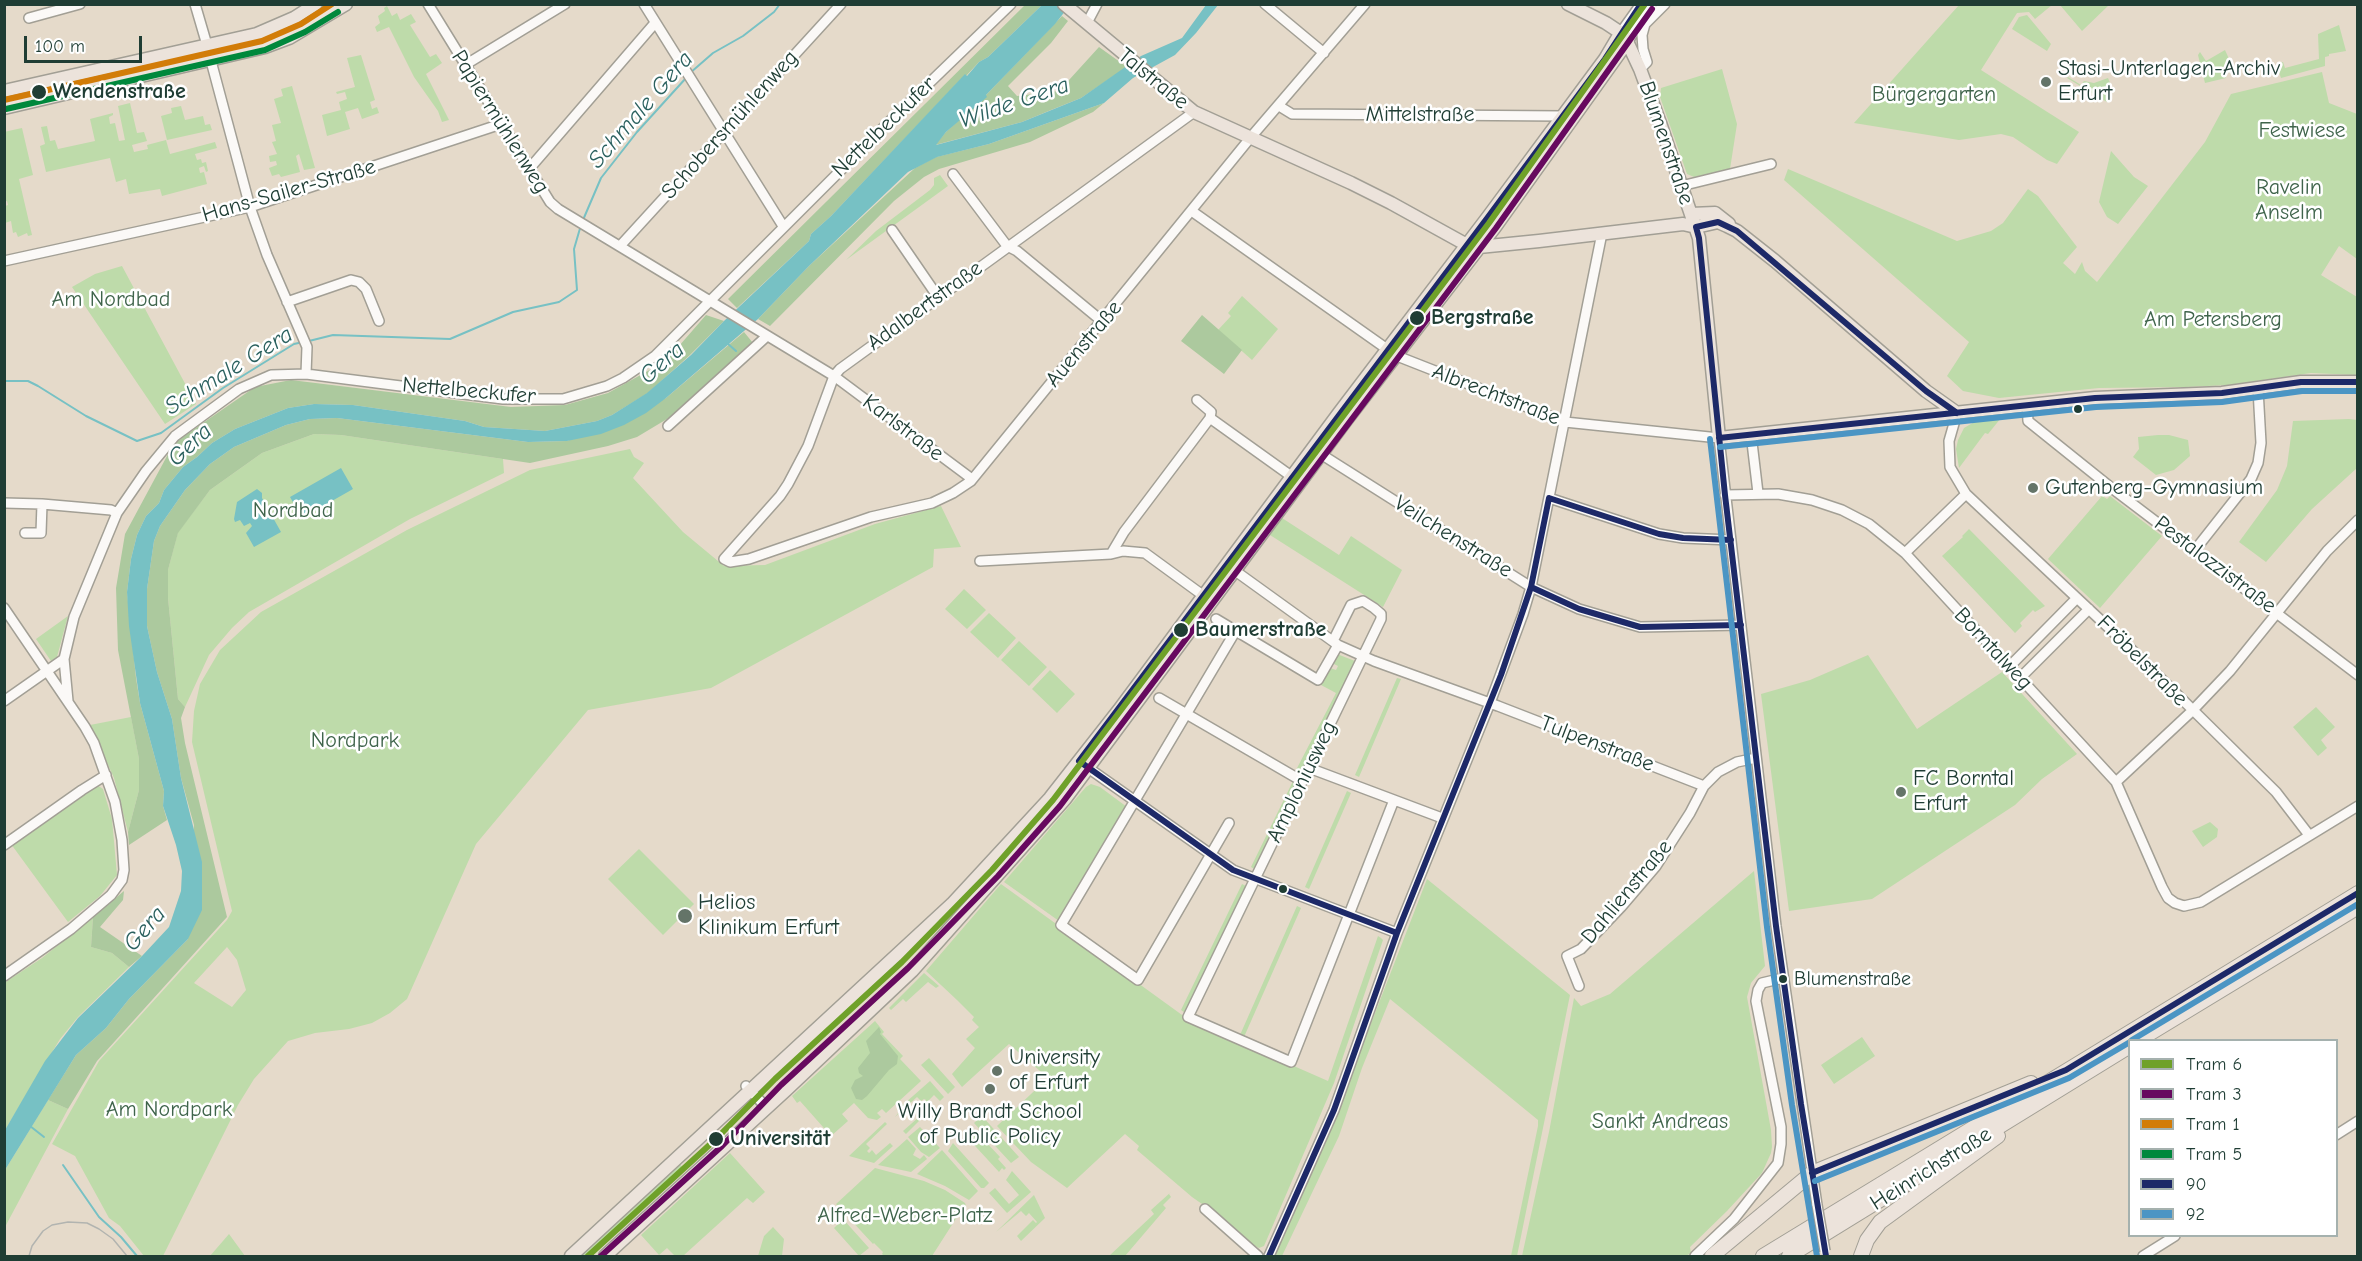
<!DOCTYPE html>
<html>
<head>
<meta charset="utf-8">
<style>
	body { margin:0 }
	#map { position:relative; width:2362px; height:1261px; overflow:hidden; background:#e5daca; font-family:"Comic Neue",sans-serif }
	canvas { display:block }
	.frame { position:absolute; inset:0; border:6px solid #1f3d34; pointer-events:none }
	.legend { position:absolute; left:2128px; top:1039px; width:210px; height:198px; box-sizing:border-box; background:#fff; border:2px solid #a5b1ae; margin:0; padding:8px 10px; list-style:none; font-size:18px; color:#1f3d34 }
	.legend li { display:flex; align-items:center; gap:12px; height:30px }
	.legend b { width:30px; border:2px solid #a5b1ae }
	.scale { position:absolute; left:24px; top:36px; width:118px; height:27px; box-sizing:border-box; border:3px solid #1f3d34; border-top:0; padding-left:8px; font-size:18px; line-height:21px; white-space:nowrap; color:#1f3d34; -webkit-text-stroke:4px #fff; paint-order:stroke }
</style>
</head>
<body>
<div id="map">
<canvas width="2362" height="1261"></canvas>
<div class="frame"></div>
<ul class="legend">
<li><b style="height:8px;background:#6fa129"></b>Tram 6</li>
<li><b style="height:8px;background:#67095f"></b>Tram 3</li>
<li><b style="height:8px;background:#d27c08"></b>Tram 1</li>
<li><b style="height:8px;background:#00883c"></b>Tram 5</li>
<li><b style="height:8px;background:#1d2968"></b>90</li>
<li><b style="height:8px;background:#4b95c4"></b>92</li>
</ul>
<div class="scale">100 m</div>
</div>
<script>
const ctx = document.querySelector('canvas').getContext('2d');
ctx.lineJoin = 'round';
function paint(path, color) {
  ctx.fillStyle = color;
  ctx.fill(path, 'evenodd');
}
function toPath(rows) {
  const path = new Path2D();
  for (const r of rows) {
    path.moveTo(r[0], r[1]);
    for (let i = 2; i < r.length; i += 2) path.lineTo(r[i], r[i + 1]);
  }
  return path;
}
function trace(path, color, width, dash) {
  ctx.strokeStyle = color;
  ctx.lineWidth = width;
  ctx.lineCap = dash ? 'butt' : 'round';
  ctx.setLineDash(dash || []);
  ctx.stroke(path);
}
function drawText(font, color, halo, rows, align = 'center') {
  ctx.font = font + ' "Comic Neue",sans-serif';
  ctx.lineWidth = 5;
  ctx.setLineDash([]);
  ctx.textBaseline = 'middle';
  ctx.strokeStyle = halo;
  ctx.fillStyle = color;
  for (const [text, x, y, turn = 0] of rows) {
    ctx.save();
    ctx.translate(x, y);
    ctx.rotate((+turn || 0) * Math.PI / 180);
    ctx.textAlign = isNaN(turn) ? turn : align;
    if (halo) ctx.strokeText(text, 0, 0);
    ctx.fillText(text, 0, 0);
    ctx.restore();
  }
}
paint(toPath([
	[322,5,341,5,303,29,206,60,203,50],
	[1959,5,2052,5,2035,19,2029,12,2017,13,1981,70,2079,132,2057,164,2047,160,2013,137,2001,134,1959,140,1854,123],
	[2060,5,2109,5,2082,31],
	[387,6,392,16,397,13,400,20,411,14,416,22,410,25,430,57,436,54,442,63,426,74,449,120,442,122,438,111,414,77,389,27,377,32,375,27,380,23,378,16,385,11,384,8],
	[2027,15,2051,44,2047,51,2012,29,2019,17],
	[2339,25,2346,51,2329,54,2329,56,2325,57,2325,66,2281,78,2276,64,2283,62,2285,68,2319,59,2318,34],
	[2225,50,2234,70,2225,72,2226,78,2205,83,2198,55,2200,52,2206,61],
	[200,51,202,61,69,89,67,79],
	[361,55,375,100,370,102,372,109,377,107,379,113,362,119,358,108,345,112,350,129,327,136,322,115,341,110,339,102,347,99,345,92,337,94,336,92,355,87,347,58],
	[1722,69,1737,124,1730,169,1694,177,1687,174,1660,97,1661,88],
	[2322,72,2329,103,2357,114,2357,259,2339,246,2321,275,2357,297,2357,375,2311,373,2228,385,2186,387,2099,388,1999,398,1963,391,1947,376,1969,342,1784,180,1788,169,1957,241,1991,231,2003,223,2028,189,2038,196,2077,247,2063,263,2075,274,2082,262,2085,271,2097,282,2205,142,2231,94],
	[2068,77,2081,85,2084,81,2094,83,2108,78,2111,85,2107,102,2067,78],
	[292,86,315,168,304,170,299,154,296,156,300,172,281,177,279,174,272,176,269,168,277,165,276,161,270,162,269,156,277,154,272,142,276,141,272,125,281,123,274,99,283,96,281,89],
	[130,103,137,133,144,132,147,141,132,145,134,152,148,149,147,145,166,140,170,154,215,142,217,148,195,154,197,160,201,159,202,163,206,162,208,171,206,172,204,166,199,168,200,173,204,172,207,184,162,196,160,189,129,194,126,179,116,182,110,158,46,172,40,146,45,144,41,127,47,126,50,141,55,140,58,149,95,141,90,119,113,113,113,115,109,117,110,124,115,123,119,141,125,140,118,106],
	[181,106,185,120,203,116,205,125,210,124,212,130,167,140,161,116,172,113,171,108],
	[22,128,33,175,19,179,32,235,28,236,27,233,18,237,16,232,13,233,11,221,5,223,5,206,8,205,7,201,4,202,4,132],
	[2111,151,2134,177,2148,186,2118,224,2107,217,2099,202],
	[940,175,948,186,846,260,876,231,930,190,934,185,934,178],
	[122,266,196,404,165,424,72,287,95,274],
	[1242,296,1278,329,1252,360,1218,330,1231,316,1228,313],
	[1996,417,2001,418,1988,434,1985,433,1959,468,1956,449,1958,440,1964,428,1976,421],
	[2349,419,2357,420,2357,468,2312,509,2266,562,2239,542,2277,490,2287,466,2293,421],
	[314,434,341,435,503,459,504,473,410,519,249,612,232,628,209,655,185,707,178,699,168,598,168,570,178,532,210,490,262,453],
	[2158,435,2169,435,2188,440,2190,456,2174,470,2156,475,2133,457,2139,449,2138,437],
	[630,449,634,457,644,463,633,478,683,532,724,566,765,565,875,524,941,506,961,547,934,549,933,567,711,688,588,710,476,844,407,999,390,1013,372,1023,349,1029,315,1033,288,1041,254,1079,238,1105,163,1256,144,1256,120,1226,109,1218,75,1156,52,1144,99,1061,227,920,232,911,192,742,194,711,200,684,220,650,261,612,407,530,530,470],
	[227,947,237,960,246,990,232,1007,194,983],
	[2102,496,2107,499,2110,496,2162,536,2100,608,2048,559],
	[1282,518,1339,555,1351,536,1402,570,1383,607,1270,535],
	[1969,529,2045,606,2035,612,2033,610,2020,623,2022,626,2015,633,1942,556,1963,537,1962,536],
	[964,589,986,610,967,629,945,609],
	[989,613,1016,638,998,658,970,632],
	[68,616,57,657,51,661,36,639],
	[1019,641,1047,667,1029,686,1001,660],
	[1337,654,1355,661,1356,664,1304,769,1295,772,1336,693,1321,685,1330,668,1336,670,1338,666,1332,663],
	[1868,655,1917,729,2002,672,2077,754,2042,779,2015,805,1872,899,1789,911,1761,694,1810,680],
	[1050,670,1075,694,1057,713,1032,689],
	[1397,678,1401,679,1359,777,1355,775],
	[2316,707,2335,727,2321,740,2327,748,2318,756,2293,727],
	[131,717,139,759,139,790,128,832,114,778,90,725],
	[1293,781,1295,789,1256,870,1251,867],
	[1091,784,1100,787,1127,807,1059,921,1004,882,1086,787],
	[97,785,103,789,112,819,117,875,100,896,68,922,11,844],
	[1347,791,1351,793,1309,889,1305,887],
	[2210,822,2218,829,2217,837,2203,847,2192,831],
	[639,849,694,904,663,935,608,879],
	[1754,871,1765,966,1751,983,1747,997,1771,1130,1772,1147,1771,1153,1762,1173,1727,1211,1690,1247,1691,1253,1686,1256,1522,1256,1549,1132,1574,998,1581,1006,1610,994],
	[1427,879,1570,995,1517,1256,1511,1256,1538,1126,1538,1120,1390,999,1362,1068,1339,1136,1282,1256,1275,1256,1327,1137],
	[1001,884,1189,1020,1328,1081,1378,936,1381,938,1383,940,1334,1083,1264,1246,1259,1248,1251,1244,1204,1203,1202,1204,1192,1197,1137,1150,1139,1146,1125,1134,1067,1188,1031,1162,997,1126,1048,1078,1009,1044,962,1087,958,1082,952,1074,975,1048,966,1039,979,1027,972,1020,974,1017,957,1000,926,971],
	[1242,884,1246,886,1246,889,1185,1013,1181,1010],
	[1297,906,1301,908,1244,1037,1240,1035],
	[93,917,91,947,112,953,129,967,78,1017,60,1039,5,1130,4,983,42,958],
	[924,973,939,986,936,988,928,982,906,1002,903,999,891,1010,889,1008],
	[875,1021,884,1032,882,1034,903,1056,900,1059,921,1081,886,1113,882,1109,877,1113,881,1117,877,1120,868,1118,854,1103,842,1114,848,1121,831,1136,800,1101,797,1103,792,1096],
	[1862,1037,1875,1056,1834,1084,1821,1065],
	[929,1058,955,1087,948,1094,921,1065],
	[930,1081,944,1097,940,1101,934,1095,927,1102,932,1108,906,1134,903,1131,928,1109,923,1103,926,1100,924,1099,921,1101,917,1097,895,1117,899,1112,897,1110],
	[48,1100,68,1109,5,1227,5,1170],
	[982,1116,1019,1157,1011,1163,974,1123],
	[885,1122,887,1124,866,1144,870,1148,867,1151,869,1153,872,1150,876,1155,890,1143,893,1146,874,1163,849,1156],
	[971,1126,1000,1157,998,1159,1006,1168,1004,1170,1002,1168,999,1172,965,1135],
	[920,1127,940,1148,929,1157,921,1152,908,1137],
	[907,1139,916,1149,913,1155,920,1159,924,1155,927,1159,911,1172,878,1165],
	[953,1143,989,1183,984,1188,981,1188,948,1151],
	[942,1150,978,1191,969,1200,945,1186,917,1174],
	[730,1153,765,1192,753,1203,747,1198,683,1256,675,1256,667,1248,659,1255,641,1235],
	[679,1163,683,1168,585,1256,577,1256],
	[875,1168,924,1181,945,1190,965,1203,966,1206,957,1217,932,1256,884,1256,882,1254,883,1252,874,1243,873,1244,836,1204],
	[1012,1171,1031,1192,1007,1213,989,1193,995,1188,1009,1204,1019,1195,1006,1180],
	[1171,1192,1169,1194,1171,1197,1163,1205,1166,1208,1125,1256,1109,1256,1154,1214,1151,1210],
	[1034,1195,1045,1218,1021,1241,1017,1236,1033,1220,1036,1223,1037,1222,1029,1213,1026,1216,1021,1211,996,1232],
	[843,1219,869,1248,859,1256,834,1228],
	[773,1227,784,1239,782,1256,758,1256,764,1236],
	[229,1234,245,1256,210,1256]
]), '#bedbaa');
paint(toPath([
	[1025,5,1042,5,988,57,979,62,966,76,965,75,831,216,811,234,809,241,737,308,728,299],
	[1062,16,1068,21,1051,43,1008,86,1017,96,1059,91,1099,47,1127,67,1081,98,1051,110,1022,122,935,145,946,132,986,95],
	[1104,103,1093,112,1030,142,939,169,924,177,894,201,770,326,758,319,809,266,915,168,936,157,989,144],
	[706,315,724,321,690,355,648,393,612,415,597,421,545,431,484,427,465,421,353,405,314,404,288,408,235,429,212,443,197,457,183,467,164,490,159,503,146,516,137,535,131,559,127,592,136,678,140,703,164,791,163,806,167,820,129,845,128,832,139,790,139,759,118,650,116,588,125,534,174,443,255,387,291,380,511,407,565,405,608,393,655,367,679,346],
	[1202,315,1242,350,1224,374,1181,341],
	[744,332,753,343,677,413,637,437,608,446,530,463,341,435,314,434,262,453,210,490,178,533,168,570,168,598,178,699,185,707,181,718,185,743,227,917,97,1061,68,1109,48,1100,76,1055,106,1028,129,999,188,939,194,825,181,778,172,719,157,672,147,626,147,589,154,541,160,526,185,490,210,464,234,447,286,425,310,419,337,418,528,442,567,441,666,398],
	[124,891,123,900,100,927,142,956,129,967,112,953,91,947,93,917],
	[879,1027,881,1032,880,1034,898,1056,897,1064,889,1070,867,1096,862,1100,856,1099,851,1088,855,1080,863,1076,859,1073,858,1068,870,1053,866,1041]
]), '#acc99e');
paint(toPath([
	[1042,5,1070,5,1055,24,986,95,987,97,946,132,936,145,1022,122,1081,98,1141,56,1182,38,1206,5,1218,5,1196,33,1175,55,1133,78,1104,103,989,144,937,157,908,172,809,266,758,319,666,398,646,413,624,425,601,434,567,441,528,442,337,418,310,419,286,425,234,447,210,464,185,490,160,526,154,541,147,589,147,626,157,672,172,719,181,778,202,862,202,910,188,939,129,999,106,1028,76,1055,5,1170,5,1130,45,1061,78,1018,142,956,169,927,181,891,182,871,176,845,163,806,164,791,140,703,129,626,127,592,131,559,137,535,146,516,159,503,164,490,183,467,197,457,212,443,235,429,288,408,314,404,353,405,465,421,484,427,545,431,597,421,612,415,647,393,691,355,724,321,809,241,811,234,831,216,965,74,967,76,979,62,988,57],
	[341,468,353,489,302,518,290,497],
	[257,489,262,493,262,498,281,532,254,547,246,533,252,526,250,523,244,526,240,520,235,522,234,519,237,502]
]), '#77c1c4');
trace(toPath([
	[690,73,713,53,743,36,774,12,780,4],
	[583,220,601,178,637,132,686,78],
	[309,341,333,335,450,339,513,312,559,302,577,290,574,249,581,225],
	[727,343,736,351],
	[4,381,28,381,38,386,86,416,137,441,161,433,223,388,294,344,303,342],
	[30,1126,44,1137],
	[63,1165,99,1217,121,1237,137,1256]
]), '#77c1c4', 2);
const minor = toPath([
	[195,4,207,45],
	[428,4,550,202,558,209,834,376,968,476,971,481],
	[644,4,783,226],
	[1265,4,1324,53],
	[29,18,80,4],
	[1087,23,1097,4],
	[1621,32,1641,4],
	[1628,41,1652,4],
	[211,61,250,207,267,255,307,347,306,374],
	[465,65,565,4],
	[1640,69,1647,62,1643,49,1642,35,1645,24,1665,4],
	[1279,106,1292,114,1563,116],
	[1194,112,840,369,834,376,808,446,788,484,780,496,724,559,730,562,749,559,871,517,932,503,953,493,971,481,1251,137,1365,4],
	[529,169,655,23],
	[953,174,1007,246,1017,251,1103,322],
	[1681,186,1771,164],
	[1193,212,1387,349],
	[892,230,938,297],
	[620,246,841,4],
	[4,261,250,207,501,124],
	[287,302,351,280,359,282,366,289,379,321],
	[1397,356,1565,422,1719,438,1776,926,1817,1205],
	[1197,400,1211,412,1210,418],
	[2027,405,2028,421,2109,486,2358,675],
	[1957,413,1949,441,1950,467,1966,494,2126,644,2276,792,2309,835],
	[1210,418,1291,476],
	[668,426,767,336],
	[1751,434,1758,493],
	[1316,451,1531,587,1579,609,1640,627,1741,625],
	[1725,495,1778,494,1812,500,1842,510,1869,524,1905,553,2116,782,2162,887,2168,898,2175,903,2184,906,2201,902,2358,806],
	[1549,498,1659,534,1683,538,1731,540],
	[4,503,42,504],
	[25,533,41,533,42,504,111,510,117,513],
	[2195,550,2251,479,2258,463,2261,443,2258,389],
	[1905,553,1966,494],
	[1111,554,1124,532,1210,418],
	[980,561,1111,554,1123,551,1145,553,1208,599],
	[1234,570,1338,645,1374,661,1498,706,1704,786],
	[4,608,85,727,94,743,115,802,122,840,124,870,122,880,111,895,71,929,4,976],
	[1216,619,1318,680,1338,645],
	[1333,641,1351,605,1363,601,1374,608,1381,614,1381,619,1188,1017,1291,1062,1394,800],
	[2010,666,2077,598],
	[2020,678,2089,609],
	[1159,698,1302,781],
	[4,701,64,659],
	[68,701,64,659,74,617,117,513,146,471,175,436,239,389,271,375,306,374,503,399,563,399,607,386,623,378,655,356,890,121,1011,4],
	[1084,765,1233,870,1397,933],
	[1309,768,1442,818],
	[2116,782,2192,711,2230,671,2327,551,2358,520],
	[1229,823,1138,980,1061,925,1235,632],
	[4,845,82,790,106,775],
	[1579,986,1567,956,1581,949,1621,907,1656,866,1690,813,1704,786,1718,772,1737,762,1756,758],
	[746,1086,767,1108],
	[2336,1135,2358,1121],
	[1205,1209,1258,1256],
	[1269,1256,1334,1110,1397,933,1490,703,1523,614,1531,587,1602,233],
	[1695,1256,1734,1219,1778,1163,1781,1144,1781,1127,1756,1001,1758,990,1762,983,1783,978],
	[2143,1256,2175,1236]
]);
const major = toPath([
	[1064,4,1194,112,1351,183,1391,203,1467,245,1479,247,1539,241,1683,224,1696,227,1718,222,1727,226,1737,231,1775,261,1926,391,1957,413],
	[1568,4,1606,23,1624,35,1640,69,1660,123,1699,238,1719,438,2095,398,2222,393,2301,382,2358,382],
	[4,91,257,34,294,18,316,4],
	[4,108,265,47,289,38,346,4],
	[1691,214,1715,213,1729,224],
	[571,1256,952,904,1050,798,1119,710,1339,413,1488,217,1605,59,1621,32],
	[605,1256,786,1090,912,971,1065,799,1347,419,1495,227,1628,41]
]);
const highway = toPath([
	[2139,1040,2358,907],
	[1712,1256,1812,1173,2031,1083],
	[1763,1256,2358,893],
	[1789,1256,2130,1046],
	[1861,1256,1867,1240,1880,1222,1998,1136]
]);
trace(minor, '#a29f95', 12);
trace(major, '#a29f95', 15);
trace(highway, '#a29f95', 16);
trace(minor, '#fbf9f7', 9);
trace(major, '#ece3db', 12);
trace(highway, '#ece3db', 14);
trace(toPath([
	[29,1256,32,1246,43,1231,52,1225,68,1222,87,1223,99,1229,113,1239,127,1256]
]), '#b2b4b0', 1.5);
const minorBridge = toPath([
	[1817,1205,1825,1251]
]);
trace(minorBridge, '#a29f95', 12, []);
trace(minorBridge, '#fbf9f7', 9);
trace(toPath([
	[1719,438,2095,398,2222,393,2301,382,2358,382],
	[1531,587,1579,609,1640,627,1741,625],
	[1397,933,1233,870,1079,761,1488,217,1605,59,1641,4],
	[1812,1173,2066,1070,2358,893],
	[1269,1256,1334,1110,1397,933,1501,675,1531,587,1549,498,1659,534,1683,538,1731,540],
	[1826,1256,1801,1104,1776,926,1725,495,1699,238,1696,227,1718,222,1737,231,1926,391,1957,413]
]), '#1d2968', 6);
trace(toPath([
	[1710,439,1767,927,1792,1105,1817,1256],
	[1720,447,2096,407,2222,402,2302,391,2358,391],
	[2132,1040,2358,904],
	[1815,1181,2069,1078,2130,1042]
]), '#4b95c4', 6);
trace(toPath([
	[588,1256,716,1139,775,1079,902,962,992,870,1053,800,1489,223,1645,4]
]), '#6fa129', 6);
trace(toPath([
	[601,1256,722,1146,781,1085,908,968,998,876,1060,806,1496,228,1652,9]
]), '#67095f', 6);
trace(toPath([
	[4,100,262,41,301,24,332,4]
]), '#d27c08', 6);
trace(toPath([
	[6,109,265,50,305,32,338,12]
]), '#00883c', 6);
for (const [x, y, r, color] of [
	[2046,82,6,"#647468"],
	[39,92,8,"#1f3d34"],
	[1417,318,8,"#1f3d34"],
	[2078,409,5,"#1f3d34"],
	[2033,488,6,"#647468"],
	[1181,630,8,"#1f3d34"],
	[1901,792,6,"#647468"],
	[1283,889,5,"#1f3d34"],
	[685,916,8,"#647468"],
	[1783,979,5,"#1f3d34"],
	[997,1071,6,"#647468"],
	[990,1089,6,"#647468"],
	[716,1139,8,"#1f3d34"]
]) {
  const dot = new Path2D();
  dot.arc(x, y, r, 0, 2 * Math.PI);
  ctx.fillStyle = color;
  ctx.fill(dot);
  trace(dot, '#fff', 2);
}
drawText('20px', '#1f3d34', '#fff', [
	["Blumenstraße",1794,979]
], 'left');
drawText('22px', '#1f3d34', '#fff', [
	["Stasi-Unterlagen-Archiv",2058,69],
	["Erfurt",2058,94],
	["Gutenberg-Gymnasium",2045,488],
	["FC Borntal",1913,779],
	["Erfurt",1913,804],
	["Helios",698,903],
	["Klinikum Erfurt",698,928],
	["University",1009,1058],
	["of Erfurt",1009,1083],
	["Willy Brandt School",990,1112,"center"],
	["of Public Policy",990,1137,"center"]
], 'left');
drawText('22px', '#1f3d34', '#fff', [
	["Talstraße",1153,79,39],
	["Mittelstraße",1420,115],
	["Papiermühlenweg",500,122,58],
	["Schobersmühlenweg",730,125,-48],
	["Nettelbeckufer",884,127,-44],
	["Blumenstraße",1666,143,71],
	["Hans-Sailer-Straße",289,191,-16],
	["Adalbertstraße",925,306,-36],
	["Auenstraße",1084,344,-50],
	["Nettelbeckufer",469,391,5],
	["Albrechtstraße",1496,395,21],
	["Karlstraße",903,428,37],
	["Veilchenstraße",1453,537,32],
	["Pestalozzistraße",2215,565,37],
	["Borntalweg",1993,649,47],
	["Fröbelstraße",2142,661,45],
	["Tulpenstraße",1597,744,21],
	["Amploniusweg",1302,782,-64],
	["Dahlienstraße",1627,892,-50],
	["Heinrichstraße",1931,1169,-32]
]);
drawText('bold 22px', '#1f3d34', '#fff', [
	["Wendenstraße",53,92],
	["Bergstraße",1431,318],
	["Baumerstraße",1195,630],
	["Universität",730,1139]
], 'left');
drawText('22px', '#3f644b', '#fff', [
	["Bürgergarten",1934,95],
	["Festwiese",2302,131],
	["Ravelin",2289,188],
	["Anselm",2289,213],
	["Am Nordbad",111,300],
	["Am Petersberg",2213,320],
	["Nordbad",293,511],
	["Nordpark",355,741],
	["Am Nordpark",169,1110],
	["Sankt Andreas",1660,1122],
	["Alfred-Weber-Platz",905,1216]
]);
drawText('italic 24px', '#2b615f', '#fff', [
	["Wilde Gera",1014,103,-19],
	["Schmale Gera",641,110,-49],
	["Gera",662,363,-41],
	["Schmale Gera",229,371,-32],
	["Gera",190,445,-43],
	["Gera",145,929,-49]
]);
</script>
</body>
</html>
